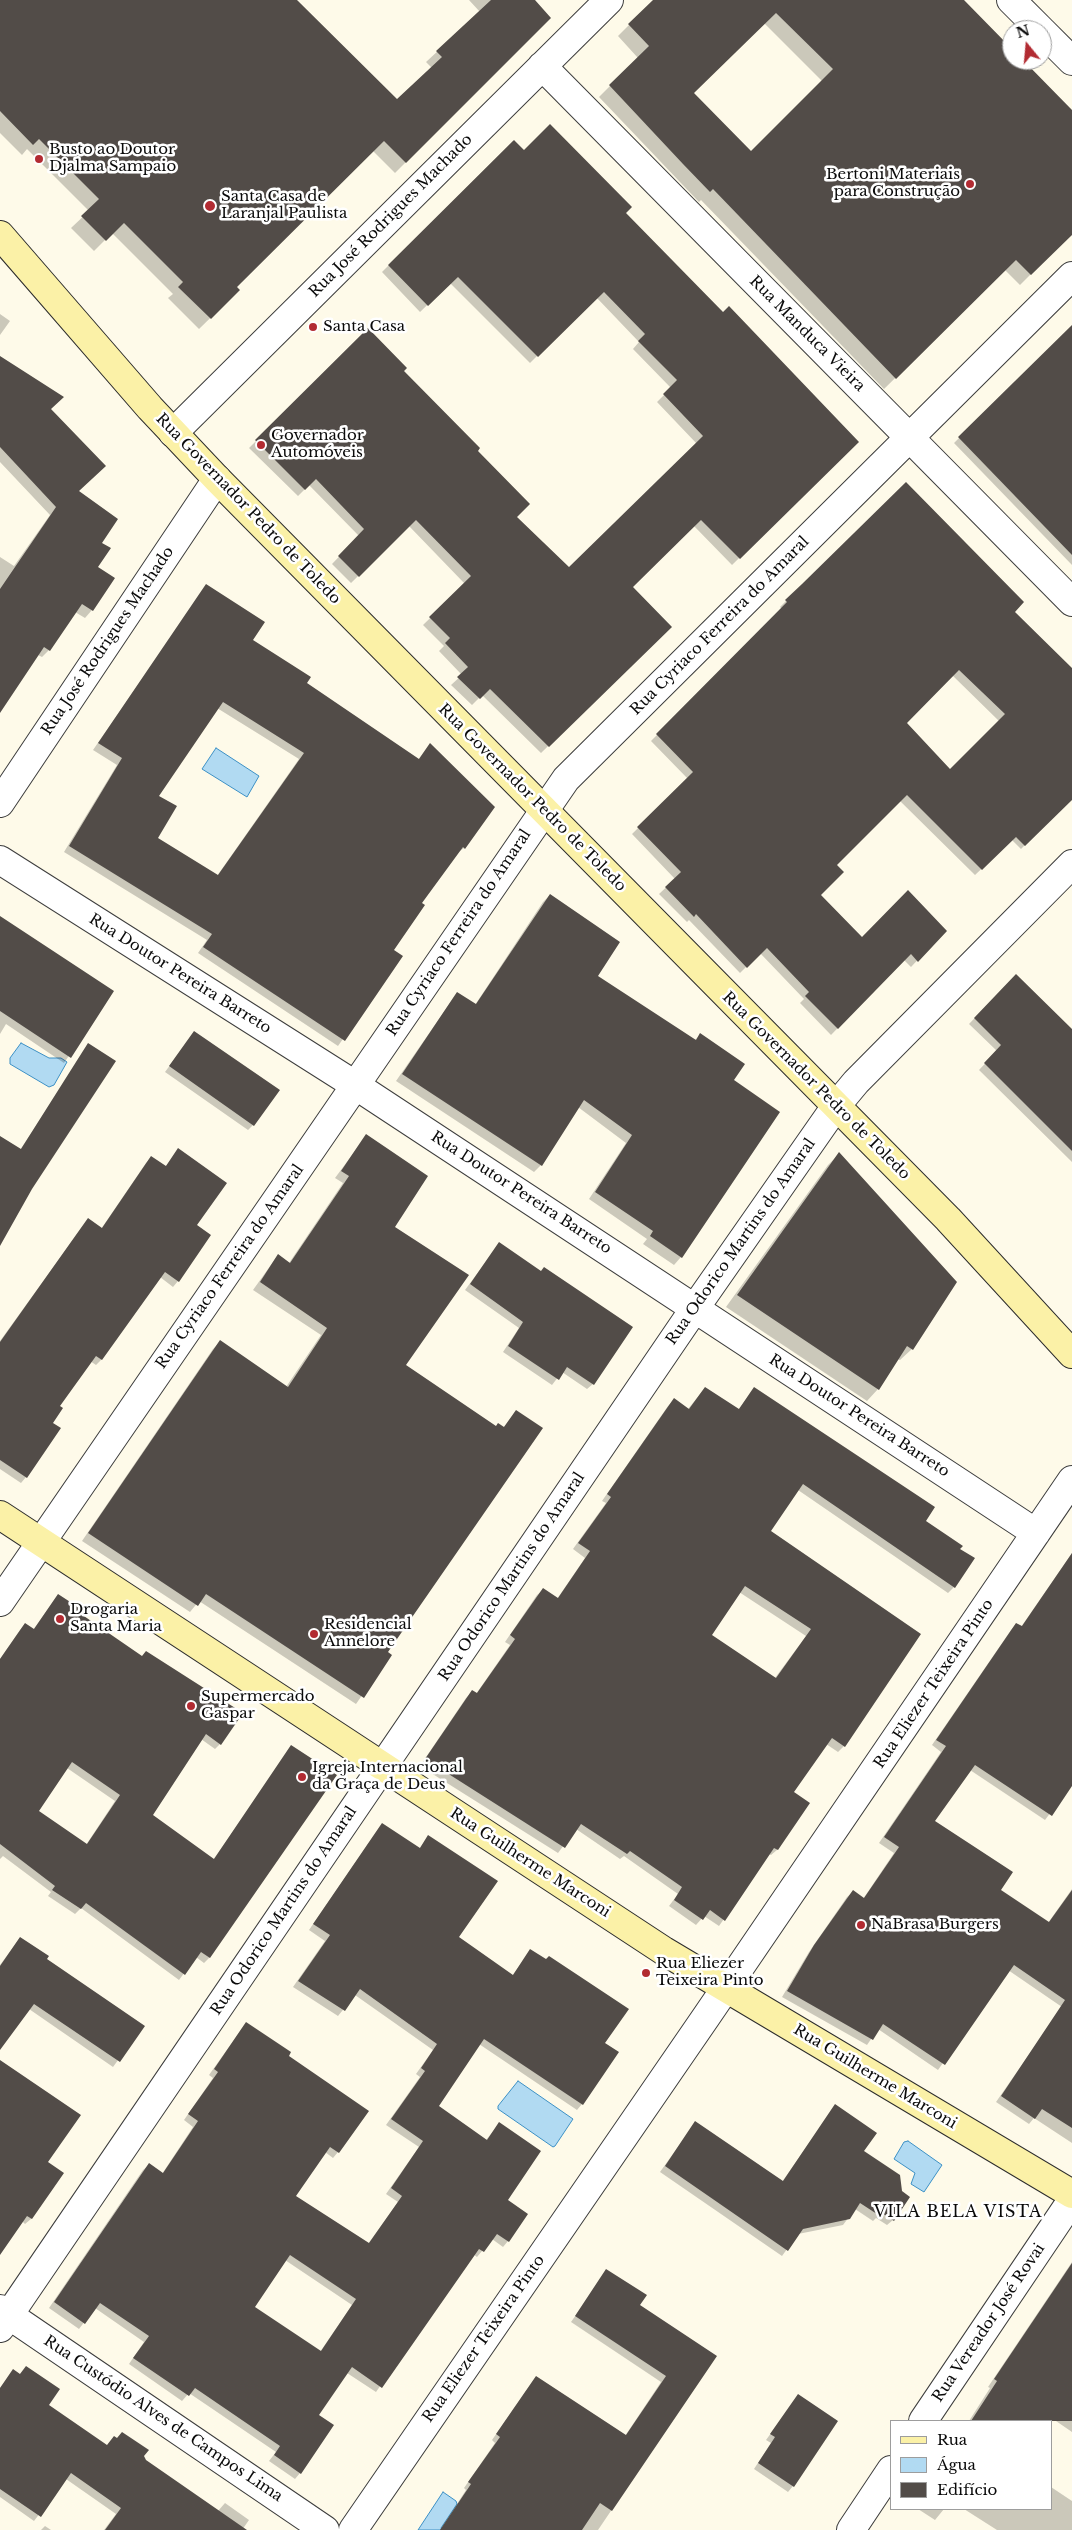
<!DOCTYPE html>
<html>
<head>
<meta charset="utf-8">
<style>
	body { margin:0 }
	#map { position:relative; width:1072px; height:2530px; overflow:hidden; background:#fefae9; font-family:"Libre Baskerville",serif }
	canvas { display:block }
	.legend { position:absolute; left:890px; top:2420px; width:162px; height:90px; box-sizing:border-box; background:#fff; border:1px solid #9d9d9d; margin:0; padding:6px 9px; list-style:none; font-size:15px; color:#0a0a0a }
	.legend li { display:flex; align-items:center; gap:10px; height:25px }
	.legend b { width:25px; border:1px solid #9d9d9d }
	.north { position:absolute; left:1002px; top:20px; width:50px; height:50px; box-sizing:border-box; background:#fff; border:1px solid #9d9d9d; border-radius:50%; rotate:343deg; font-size:14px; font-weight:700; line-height:20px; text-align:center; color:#0a0a0a }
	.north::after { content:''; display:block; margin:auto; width:18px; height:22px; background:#b22b32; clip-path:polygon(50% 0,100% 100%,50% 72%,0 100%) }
</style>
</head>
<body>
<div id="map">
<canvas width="1072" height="2530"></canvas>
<ul class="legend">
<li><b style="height:6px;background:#fbf1a7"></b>Rua</li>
<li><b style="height:14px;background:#b1daf2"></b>Água</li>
<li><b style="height:14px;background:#524c48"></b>Edifício</li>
</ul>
<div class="north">N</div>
</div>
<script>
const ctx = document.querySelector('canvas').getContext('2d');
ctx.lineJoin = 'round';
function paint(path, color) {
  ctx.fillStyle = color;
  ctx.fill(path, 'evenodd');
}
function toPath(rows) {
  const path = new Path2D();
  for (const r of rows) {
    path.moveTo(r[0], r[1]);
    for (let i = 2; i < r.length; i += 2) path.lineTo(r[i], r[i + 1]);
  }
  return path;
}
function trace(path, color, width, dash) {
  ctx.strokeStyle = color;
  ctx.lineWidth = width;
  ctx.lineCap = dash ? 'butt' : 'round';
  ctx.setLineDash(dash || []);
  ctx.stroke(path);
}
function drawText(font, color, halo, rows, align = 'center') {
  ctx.font = font + ' "Libre Baskerville",serif';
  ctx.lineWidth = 5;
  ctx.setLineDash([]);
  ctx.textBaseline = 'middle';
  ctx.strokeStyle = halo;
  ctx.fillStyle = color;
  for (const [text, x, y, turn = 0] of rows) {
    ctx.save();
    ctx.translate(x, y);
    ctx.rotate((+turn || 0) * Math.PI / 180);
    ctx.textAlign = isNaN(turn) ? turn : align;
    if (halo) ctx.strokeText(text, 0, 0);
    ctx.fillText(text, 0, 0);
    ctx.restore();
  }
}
const water = toPath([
	[216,748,259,776,247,797,202,769,216,748],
	[21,1043,49,1058,61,1058,67,1062,54,1085,49,1087,10,1064,10,1058,21,1043],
	[518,2081,573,2119,555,2146,553,2147,498,2109,498,2106,518,2081],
	[908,2141,942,2165,924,2192,911,2184,915,2173,894,2159,904,2142,908,2141],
	[443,2492,456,2501,457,2504,441,2528,442,2530,418,2530,443,2492]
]);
paint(water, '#b1daf2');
trace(water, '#3c90c5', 1);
paint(toPath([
	[0,0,295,0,397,101,432,68,426,62,480,12,469,0,529,0,548,20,395,173,372,150,235,287,239,290,199,329,168,298,173,294,112,233,94,251,71,228,89,211,27,149,22,155,0,133],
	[654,0,681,0,692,93,750,152,844,103,741,0,962,0,1012,51,1012,60,1021,60,1072,112,1072,233,1020,285,1005,270,884,389,701,200,699,202,599,97,638,58,618,36],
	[513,141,523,152,624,213,723,314,857,442,732,565,694,526,632,587,670,627,541,753,482,695,472,705,451,685,462,675,439,651,444,646,423,625,465,584,409,526,351,583,332,564,359,536,309,485,298,496,249,448,368,330,402,371,476,451,515,517,569,569,697,444,657,402,671,388,633,349,639,342,596,297,530,363,450,283,420,312,382,272],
	[0,314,10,321,0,335],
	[1072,326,1072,565,954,443],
	[0,357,50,409,78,492,100,543,96,567,113,578,92,610,85,618,75,612,49,650,42,657,38,655,0,711,0,557,14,566,50,515,0,462],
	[207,585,252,640,305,683,418,760,430,744,464,848,457,853,420,904,392,950,401,956,338,1046,198,953,207,940,64,852,117,765,93,750],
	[217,708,299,759,217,876,156,839,157,797],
	[796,591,1014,612,1072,670,1072,798,1021,849,1012,840,975,875,900,801,835,865,819,895,862,939,945,931,911,967,904,960,831,1035,800,1003,804,999,760,953,740,973,689,920,687,922,659,894,675,879,632,834,688,779,651,741,782,609,780,607],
	[952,675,999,721,950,770,905,723],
	[550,895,596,976,695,1040,700,1035,732,1080,778,1113,681,1257,674,1265,643,1244,647,1239,589,1199,626,1143,578,1107,541,1165,534,1172,396,1081,457,993,475,1005,543,902],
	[0,918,112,992,64,1063,6,1024,0,1034],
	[1016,975,1072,1031,1072,1162,979,1070,997,1051,969,1024],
	[194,1033,253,1125,248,1130,165,1072],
	[89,1045,0,1244,0,1138,20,1150],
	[366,1136,394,1227,404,1365,495,1427,503,1428,516,1412,386,1652,390,1655,356,1704,199,1601,190,1612,82,1541,213,1349,220,1342,286,1387,321,1335,253,1290,278,1255,289,1263,343,1183,335,1178],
	[179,1150,196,1226,178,1281,173,1287,160,1277,101,1360,96,1365,90,1361,58,1406,26,1477,21,1483,0,1469,0,1341,83,1226,101,1229,146,1163,151,1158,165,1167],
	[839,1154,912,1349,900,1360,897,1359,878,1389,867,1401,726,1307,828,1165],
	[499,1244,593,1384,587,1389,562,1372,552,1385,503,1352,519,1328,465,1290],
	[705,1388,738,1410,754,1389,958,1549,954,1587,948,1593,798,1490,770,1531,919,1634,844,1746,838,1752,826,1744,793,1792,777,1850,771,1855,769,1854,719,1926,704,1916,696,1925,669,1906,678,1894,624,1856,620,1859,576,1829,558,1853,420,1766,466,1698,472,1692,476,1694,510,1645,505,1642,537,1595,543,1590,557,1599,585,1558,573,1549,606,1503,602,1501,668,1406,674,1400,688,1409],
	[739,1592,806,1636,775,1678,710,1635],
	[1072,1553,1072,1784,1045,1820,970,1770,933,1821,999,1891,1048,1923,1072,1889,1072,2143,1034,2118,1029,2124,996,2102,1062,2007,1008,1970,938,2070,878,2029,867,2045,782,1997,809,1952,847,1897,853,1892,863,1899,894,1853,879,1843,941,1752,932,1745,1011,1630,1016,1624,1021,1627],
	[58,1595,220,1744,215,1749,201,1739,151,1815,213,1860,292,1747,335,1775,209,1958,204,1963,196,1957,179,1980,81,1908,75,1914,48,1896,51,1892,3,1856,0,1859,0,1659,20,1630,25,1624,33,1630],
	[67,1768,115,1801,86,1845,38,1811],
	[382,1824,419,1849,428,1837,458,1938,512,1976,531,1950,604,2043,582,2104,577,2110,479,2044,437,2106,486,2140,499,2124,508,2241,503,2247,492,2239,477,2257,473,2254,376,2392,347,2373,317,2415,300,2473,295,2479,269,2461,276,2452,189,2393,182,2401,129,2364,144,2342,95,2308,79,2329,49,2308,143,2170,149,2165,162,2174,193,2127,184,2120,213,2078,209,2075,246,2023,287,2056,338,2152,333,2158,325,2152,294,2197,368,2244,398,2202,386,2194,419,2147,386,2125,420,2077,416,2074,433,2050,355,1995,338,2016,293,1987,325,1941,309,1930],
	[285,2260,352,2305,320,2352,253,2308],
	[20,1938,45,1959,143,2026,113,2067,29,2009,0,2048,0,1965],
	[0,2061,47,2162,62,2173,31,2219,25,2224,22,2221,0,2253],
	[835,2106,862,2152,893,2220,887,2225,876,2218,873,2221,855,2209,843,2225,798,2234,782,2256,660,2172,695,2123,782,2182],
	[1072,2262,1072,2432,1021,2397,1004,2421,969,2421,990,2388,988,2387],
	[607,2271,639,2305,716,2356,598,2530,440,2530,466,2490,464,2488,495,2443,492,2440,536,2377,625,2436,661,2382,571,2322],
	[26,2368,47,2406,106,2446,142,2456,145,2461,218,2511,225,2503,249,2520,242,2530,104,2530,116,2514,66,2479,34,2521,0,2497,0,2388,13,2371,19,2375],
	[798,2396,793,2486,788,2492,754,2469,771,2443,766,2440],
	[1051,2487,1072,2501,1072,2530,997,2530,964,2509,1051,2509],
	[918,2509,944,2509,935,2520],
	[45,2526,51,2530,41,2530]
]), '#0003');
paint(toPath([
	[0,0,297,0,397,99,442,57,436,51,491,0,535,0,551,18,406,163,384,141,237,287,240,290,211,319,178,287,183,282,124,223,106,241,81,216,99,199,39,139,33,145,0,111],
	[653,0,964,0,1012,49,1012,60,1023,60,1072,110,1072,235,1031,275,1016,260,896,379,713,189,710,192,683,164,609,85,649,46,628,24],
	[776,13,833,69,751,151,694,93],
	[550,124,632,207,626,213,723,312,729,306,859,442,740,559,701,520,633,587,672,627,549,747,490,689,480,699,457,677,468,667,445,643,450,638,429,617,471,576,416,520,359,577,338,556,364,529,316,479,305,490,255,440,368,328,407,368,404,371,480,448,478,451,530,504,517,517,569,567,703,436,663,394,677,380,638,341,645,334,604,292,538,357,458,277,428,306,388,265,514,140,524,150],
	[1072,325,1072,555,958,437],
	[0,356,64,397,51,409,106,466,79,491,118,519,102,543,111,548,98,567,115,578,93,611,82,604,50,651,44,647,0,713,0,589,56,507,0,447],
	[906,482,1024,602,1015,612,1072,668,1072,800,1025,846,1016,837,982,870,907,795,837,865,844,872,821,895,862,937,908,890,947,931,918,962,911,954,838,1029,805,996,809,992,767,948,747,968,696,914,694,917,665,887,681,872,637,827,693,772,656,734,787,602,785,600,802,584],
	[959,670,1005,714,950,769,907,723],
	[206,584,265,622,253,640,311,677,307,683,419,759,430,743,495,807,465,849,463,847,422,903,425,905,394,950,403,956,345,1041,203,947,212,934,69,846,122,758,98,743],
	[223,702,304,753,218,875,158,838,177,806,159,796],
	[550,894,620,942,598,976,696,1040,700,1033,745,1064,734,1080,780,1112,682,1258,650,1236,653,1231,595,1192,632,1135,584,1100,542,1166,402,1074,457,992,476,1004],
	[0,916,114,991,71,1058,0,1011],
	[1016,974,1072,1029,1072,1151,984,1063,1001,1045,974,1018],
	[194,1031,280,1090,254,1126,169,1066],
	[88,1043,116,1061,32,1189,0,1246,0,1136,21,1149],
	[366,1134,428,1176,395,1227,469,1275,406,1365,496,1426,498,1423,504,1427,516,1410,543,1428,388,1652,392,1655,364,1698,206,1594,198,1606,88,1533,220,1340,288,1387,327,1328,260,1282,278,1254,290,1263,349,1176,341,1171],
	[178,1148,227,1183,197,1225,211,1235,179,1282,165,1272,102,1360,96,1356,60,1406,63,1408,53,1423,61,1428,27,1478,0,1460,0,1342,88,1218,102,1228,151,1156,166,1166],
	[839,1152,957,1282,913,1350,907,1346,879,1390,737,1295],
	[499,1242,541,1271,544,1267,633,1327,594,1385,567,1367,559,1380,508,1346,523,1322,470,1284],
	[705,1387,739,1409,754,1387,935,1507,926,1521,963,1546,960,1549,975,1558,955,1588,803,1484,771,1531,921,1634,845,1747,832,1738,794,1792,810,1803,778,1850,774,1848,725,1921,710,1910,703,1920,674,1900,682,1887,630,1851,627,1854,581,1824,565,1848,425,1759,472,1690,477,1693,515,1639,510,1635,543,1588,558,1598,590,1551,578,1543,611,1497,607,1494,674,1398,689,1409],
	[745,1586,811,1629,776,1678,712,1635],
	[1072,1553,1072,1786,1052,1816,975,1765,935,1821,1013,1872,1001,1890,1049,1922,1072,1890,1072,2128,1042,2109,1035,2119,1001,2096,1065,2000,1014,1965,945,2065,883,2024,873,2040,787,1991,814,1945,853,1890,864,1898,899,1847,884,1837,946,1746,936,1740,1016,1623,1022,1626],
	[58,1594,84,1611,81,1614,142,1656,146,1651,243,1713,221,1745,206,1734,153,1815,214,1859,291,1745,337,1775,210,1958,201,1952,185,1975,86,1903,81,1909,52,1890,55,1886,0,1844,0,1659,25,1623,34,1629],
	[72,1762,120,1795,87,1844,39,1811],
	[382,1823,420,1848,428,1835,498,1881,459,1937,513,1975,530,1949,546,1959,549,1956,629,2009,605,2043,619,2052,583,2105,484,2039,439,2106,487,2140,499,2122,541,2151,508,2200,528,2214,509,2242,497,2234,484,2252,479,2249,382,2388,352,2367,319,2415,334,2425,301,2474,274,2455,280,2446,195,2388,189,2396,133,2358,149,2336,100,2303,85,2324,54,2302,149,2163,163,2173,198,2121,188,2114,218,2072,214,2069,246,2022,291,2052,289,2056,369,2111,339,2153,330,2147,296,2196,369,2243,402,2196,391,2188,423,2141,391,2119,425,2071,421,2068,437,2044,360,1989,345,2011,298,1981,330,1935,313,1924],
	[290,2255,356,2299,321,2351,255,2307],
	[20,1937,49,1956,47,1959,145,2026,120,2062,34,2004,0,2050,0,1966],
	[0,2060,81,2115,48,2162,64,2173,32,2219,27,2216,0,2255],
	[835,2104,877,2133,864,2151,900,2175,902,2191,910,2197,894,2221,882,2213,880,2216,860,2203,850,2219,803,2229,788,2251,665,2166,695,2121,783,2181],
	[1072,2263,1072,2421,971,2421,997,2381,994,2379],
	[606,2269,647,2295,640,2305,717,2356,612,2511,600,2503,582,2530,440,2530,471,2484,468,2482,500,2437,496,2434,536,2376,626,2435,666,2376,575,2316],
	[26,2366,60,2389,49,2405,107,2445,114,2436,117,2438,122,2432,149,2450,144,2456,146,2460,247,2530,105,2530,121,2508,71,2473,41,2517,0,2489,0,2388,13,2369,20,2374],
	[798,2394,838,2421,794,2487,758,2463,775,2437,770,2434]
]), '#524c48');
const minor = toPath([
	[1011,0,1041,30],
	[1042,31,1072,61],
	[542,66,1072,602],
	[173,433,609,0],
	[0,803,217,479],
	[0,860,355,1085,1036,1533],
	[0,1602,566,779,1072,276],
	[0,2309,325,2530],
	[0,2328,695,1308,836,1106,856,1082,1072,864],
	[923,2421,1072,2200],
	[353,2530,706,2017,1072,1480],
	[851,2530,891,2470]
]);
const secondary = toPath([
	[0,235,150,408,217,479,948,1219,1072,1354],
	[0,1515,664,1951,1072,2194]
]);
trace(minor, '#3d3d3d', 30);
trace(secondary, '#2c2c2c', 30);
trace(minor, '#fff', 28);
trace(secondary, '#fbf1a7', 28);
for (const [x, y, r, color] of [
	[39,159,5,"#b22b32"],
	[970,184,5,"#b22b32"],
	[210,206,6,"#b22b32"],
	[313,327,5,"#b22b32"],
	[261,445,5,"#b22b32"],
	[60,1619,5,"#b22b32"],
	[314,1634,5,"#b22b32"],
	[191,1706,5,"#b22b32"],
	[302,1777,5,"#b22b32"],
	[861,1925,5,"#b22b32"],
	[646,1973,5,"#b22b32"]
]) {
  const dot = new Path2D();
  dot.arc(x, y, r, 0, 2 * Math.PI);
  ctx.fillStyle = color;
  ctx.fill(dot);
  trace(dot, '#fff', 2);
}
drawText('15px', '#0a0a0a', '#fff', [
	["Busto ao Doutor",49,150],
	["Djalma Sampaio",49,167],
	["Bertoni Materiais",960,175,"right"],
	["para Construção",960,192,"right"],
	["Santa Casa de",221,197],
	["Laranjal Paulista",221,214],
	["Santa Casa",323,327],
	["Governador",271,436],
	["Automóveis",271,453],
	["Drogaria",70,1610],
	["Santa Maria",70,1627],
	["Residencial",324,1625],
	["Annelore",324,1642],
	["Supermercado",201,1697],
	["Gaspar",201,1714],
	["Igreja Internacional",312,1768],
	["da Graça de Deus",312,1785],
	["NaBrasa Burgers",871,1925],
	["Rua Eliezer",656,1964],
	["Teixeira Pinto",656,1981]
], 'left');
drawText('15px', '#0a0a0a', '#fff', [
	["Rua José Rodrigues Machado",391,216,-45],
	["Rua Manduca Vieira",807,334,45],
	["Rua Governador Pedro de Toledo",248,509,46],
	["Rua Cyriaco Ferreira do Amaral",720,626,-45],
	["Rua José Rodrigues Machado",108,641,-56],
	["Rua Governador Pedro de Toledo",532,798,45],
	["Rua Cyriaco Ferreira do Amaral",459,933,-56],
	["Rua Doutor Pereira Barreto",180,974,32],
	["Rua Governador Pedro de Toledo",816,1086,45],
	["Rua Doutor Pereira Barreto",521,1193,33],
	["Rua Odorico Martins do Amaral",741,1242,-55],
	["Rua Cyriaco Ferreira do Amaral",230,1267,-55],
	["Rua Doutor Pereira Barreto",859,1416,33],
	["Rua Odorico Martins do Amaral",512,1577,-56],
	["Rua Eliezer Teixeira Pinto",934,1684,-56],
	["Rua Guilherme Marconi",530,1863,33],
	["Rua Odorico Martins do Amaral",284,1911,-56],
	["Rua Guilherme Marconi",875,2077,31],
	["Rua Vereador José Rovai",989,2323,-56],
	["Rua Eliezer Teixeira Pinto",484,2339,-55],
	["Rua Custódio Alves de Campos Lima",163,2419,34]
]);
ctx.letterSpacing = '1px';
drawText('16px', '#0a0a0a', '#fff', [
	["VILA BELA VISTA",958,2212]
]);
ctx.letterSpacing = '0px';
</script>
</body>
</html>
